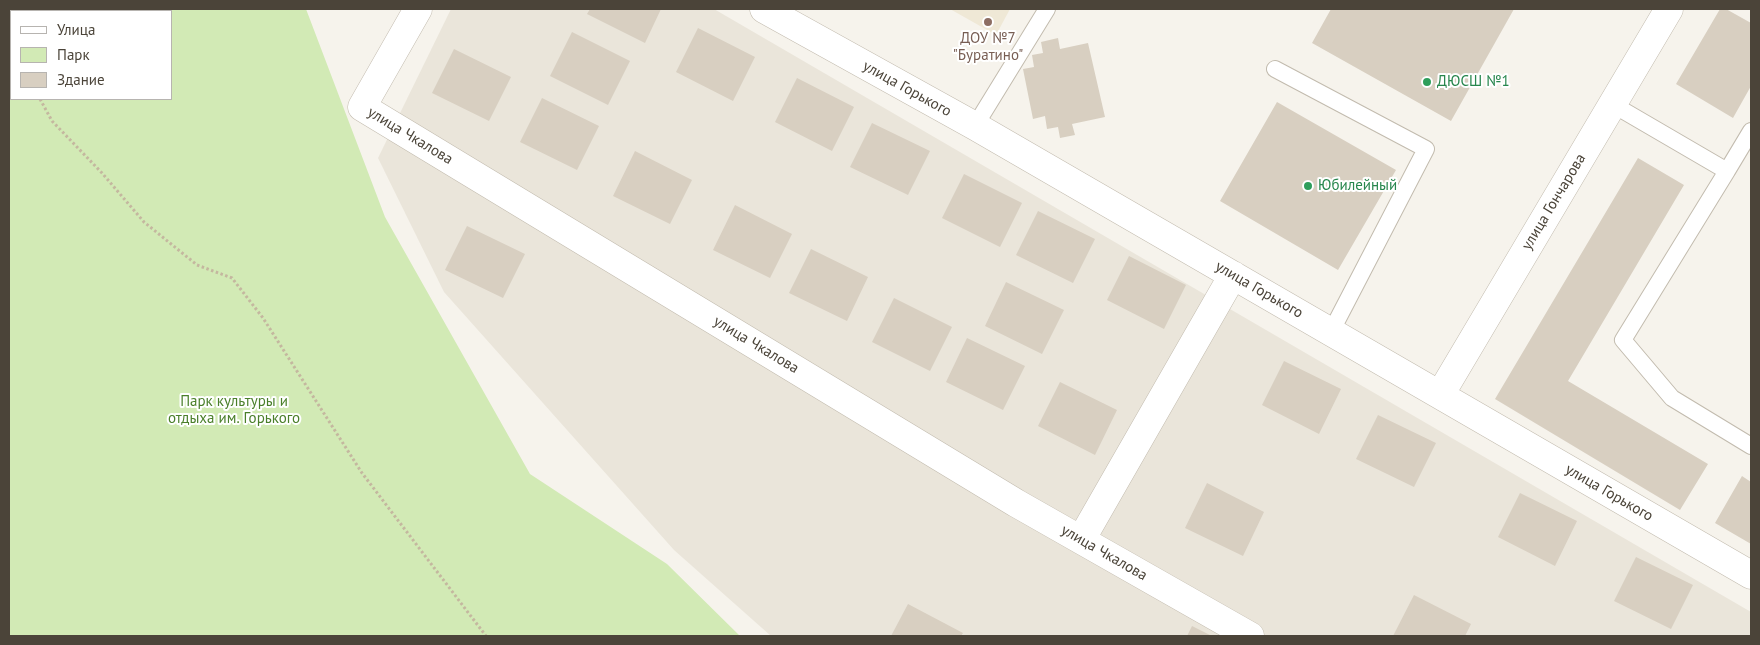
<!DOCTYPE html>
<html>
<head>
<meta charset="utf-8">
<style>
	body { margin:0 }
	#map { position:relative; width:1760px; height:645px; overflow:hidden; background:#f6f3ec; font-family:"PT Sans",sans-serif }
	canvas { display:block }
	.frame { position:absolute; inset:0; border:10px solid #4b4439; pointer-events:none }
	.legend { position:absolute; left:10px; top:10px; width:162px; height:90px; box-sizing:border-box; background:#fff; border:1px solid #b7b4b0; margin:0; padding:6px 9px; list-style:none; font-size:15px; color:#4b4439 }
	.legend li { display:flex; align-items:center; gap:10px; height:25px }
	.legend b { width:25px; border:1px solid #b7b4b0 }
</style>
</head>
<body>
<div id="map">
<canvas width="1760" height="645"></canvas>
<div class="frame"></div>
<ul class="legend">
<li><b style="height:6px;background:#fff"></b>Улица</li>
<li><b style="height:14px;background:#d2eab5"></b>Парк</li>
<li><b style="height:14px;background:#d8cfc1"></b>Здание</li>
</ul>
</div>
<script>
const ctx = document.querySelector('canvas').getContext('2d');
ctx.lineJoin = 'round';
function paint(path, color) {
  ctx.fillStyle = color;
  ctx.fill(path, 'evenodd');
}
function toPath(rows) {
  const path = new Path2D();
  for (const r of rows) {
    path.moveTo(r[0], r[1]);
    for (let i = 2; i < r.length; i += 2) path.lineTo(r[i], r[i + 1]);
  }
  return path;
}
function trace(path, color, width, dash) {
  ctx.strokeStyle = color;
  ctx.lineWidth = width;
  ctx.lineCap = dash ? 'butt' : 'round';
  ctx.setLineDash(dash || []);
  ctx.stroke(path);
}
function drawText(font, color, halo, rows, align = 'center') {
  ctx.font = font + ' "PT Sans",sans-serif';
  ctx.lineWidth = 4;
  ctx.setLineDash([]);
  ctx.textBaseline = 'middle';
  ctx.strokeStyle = halo;
  ctx.fillStyle = color;
  for (const [text, x, y, turn = 0] of rows) {
    ctx.save();
    ctx.translate(x, y);
    ctx.rotate((+turn || 0) * Math.PI / 180);
    ctx.textAlign = isNaN(turn) ? turn : align;
    if (halo) ctx.strokeText(text, 0, 0);
    ctx.fillText(text, 0, 0);
    ctx.restore();
  }
}
paint(toPath([
	[451,9,714,9,1751,612,1751,636,771,636,674,550,444,292,378,158]
]), '#eae5da');
paint(toPath([
	[950,9,1010,9,996,35]
]), '#efe8d6');
paint(toPath([
	[9,9,306,9,385,217,530,474,667,564,740,636,9,636],
	[11,11,171,11,171,99,11,99]
]), '#d2eab5');
paint(toPath([
	[590,9,661,9,645,43,587,14],
	[1331,9,1514,9,1451,121,1312,43],
	[1720,9,1726,9,1751,23,1751,86,1733,118,1676,84],
	[698,28,755,57,733,101,676,72],
	[572,32,630,61,608,105,550,76],
	[1058,38,1060,49,1088,43,1105,117,1072,124,1075,135,1060,138,1058,127,1047,129,1045,116,1033,119,1023,69,1034,67,1032,55,1043,53,1041,42],
	[454,49,511,77,489,121,432,93],
	[797,78,854,107,832,151,775,122],
	[542,98,599,126,577,170,520,142],
	[1277,102,1396,170,1338,270,1220,201],
	[872,123,930,151,908,195,850,167],
	[635,151,692,180,670,224,613,196],
	[1638,158,1684,185,1568,381,1708,464,1680,510,1495,399],
	[964,174,1022,203,1000,247,942,218],
	[735,205,792,234,770,278,713,250],
	[1038,211,1095,239,1073,283,1016,255],
	[467,226,525,254,503,298,445,270],
	[811,249,868,277,847,321,789,293],
	[1129,256,1186,285,1164,329,1107,300],
	[1006,282,1064,310,1042,354,985,326],
	[894,298,952,327,930,371,872,342],
	[967,338,1025,366,1003,410,946,382],
	[1284,361,1341,389,1319,434,1262,405],
	[1060,382,1117,410,1095,455,1038,426],
	[1378,415,1436,443,1414,487,1356,459],
	[1742,476,1751,482,1751,544,1715,523],
	[1207,483,1264,512,1243,556,1185,528],
	[1520,493,1577,521,1555,566,1498,537],
	[1636,557,1693,585,1671,629,1614,601],
	[1414,595,1471,624,1465,636,1393,636],
	[908,604,963,633,961,636,891,636],
	[1192,626,1212,636,1187,636]
]), '#d8cfc1');
const lane = toPath([
	[1275,69,1426,149,1331,332],
	[1612,104,1727,171,1751,131],
	[975,126,1047,9],
	[1727,171,1623,340,1672,398,1751,446]
]);
const street = toPath([
	[418,9,362,107,1016,503,1250,636],
	[764,9,975,126,1751,575],
	[1440,395,1669,9],
	[1081,540,1233,275]
]);
trace(lane, '#c2bbae', 18);
trace(street, '#c2bbae', 29);
trace(toPath([
	[9,20,11,29],
	[40,99,52,121,102,173,144,222,197,265,232,278,263,318,362,473,486,636]
]), '#c4b79f', 3, [2.5, 2.5]);
trace(lane, '#fff', 16);
trace(street, '#fff', 28);
for (const [x, y, r, color] of [
	[988,22,5,"#8d6e63"],
	[1427,82,5,"#2e9e5b"],
	[1308,186,5,"#2e9e5b"]
]) {
  const dot = new Path2D();
  dot.arc(x, y, r, 0, 2 * Math.PI);
  ctx.fillStyle = color;
  ctx.fill(dot);
  trace(dot, '#fff', 2);
}
drawText('15px', '#785e54', '#fff', [
	["ДОУ №7",988,39],
	["\"Буратино\"",988,56]
]);
drawText('15px', '#27864d', '#fff', [
	["ДЮСШ №1",1437,82],
	["Юбилейный",1318,186]
], 'left');
drawText('15px', '#4b4439', '#fff', [
	["улица Горького",907,89,29],
	["улица Чкалова",410,136,31],
	["улица Гончарова",1554,202,-59],
	["улица Горького",1259,290,30],
	["улица Чкалова",756,345,31],
	["улица Горького",1609,493,30],
	["улица Чкалова",1104,553,30]
]);
drawText('15px', '#4a7f2a', '#fff', [
	["Парк культуры и",234,402],
	["отдыха им. Горького",234,419]
]);
</script>
</body>
</html>
